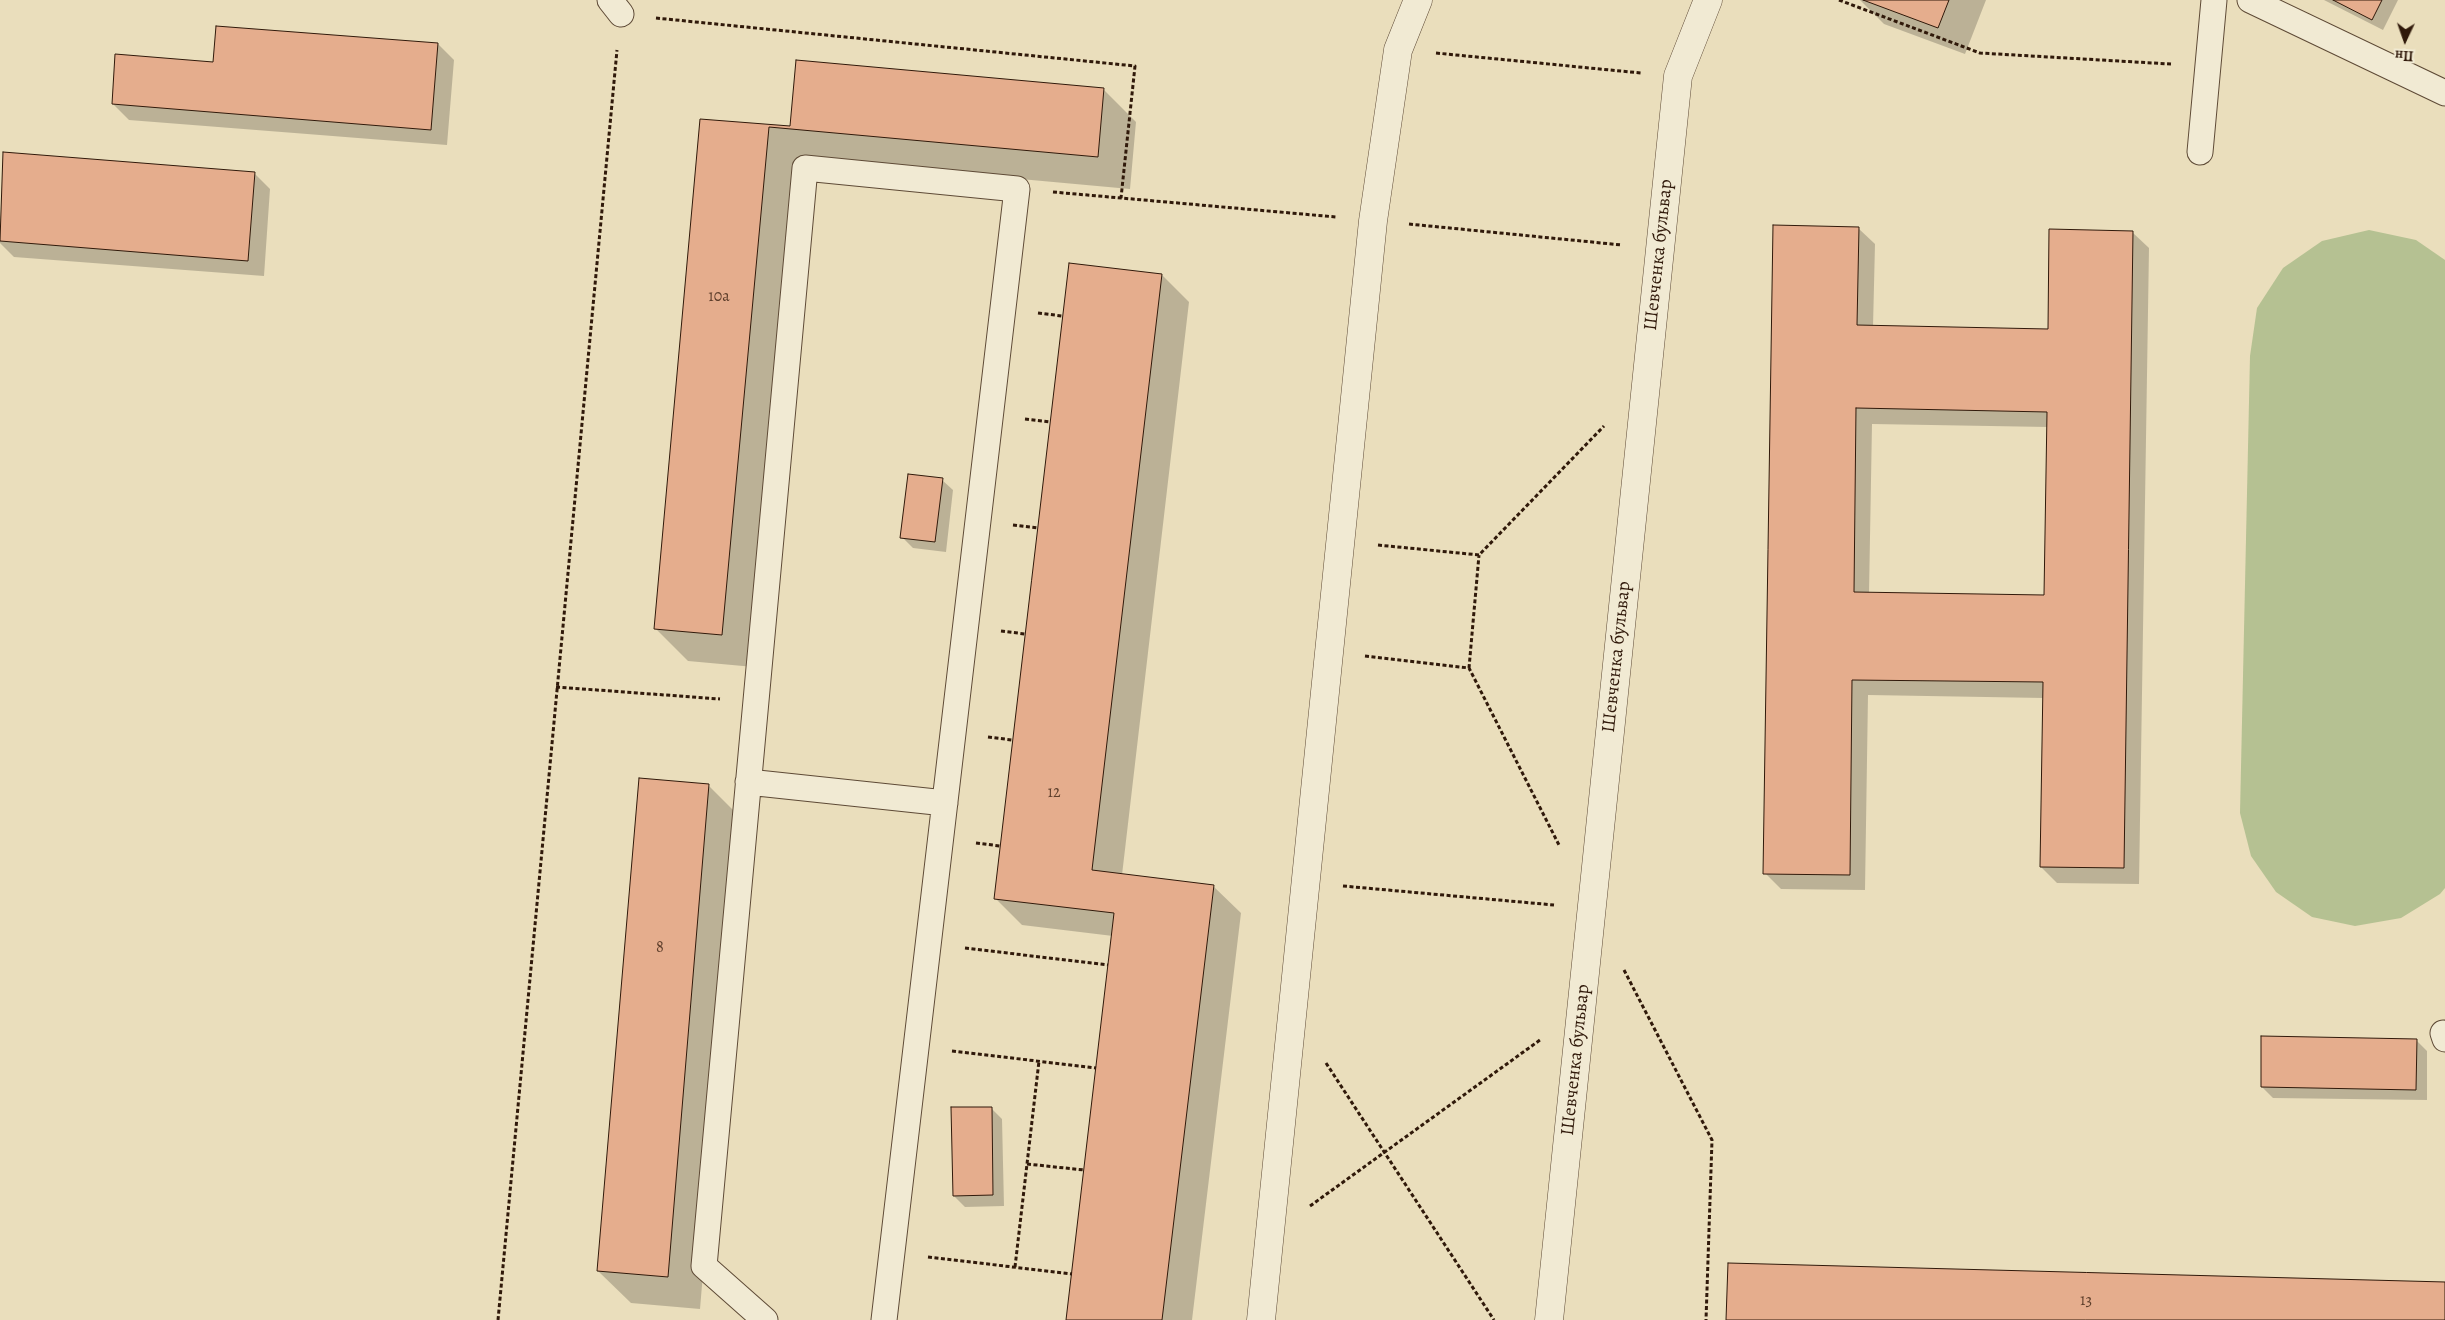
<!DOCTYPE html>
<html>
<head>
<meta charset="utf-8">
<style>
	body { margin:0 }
	#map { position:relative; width:2445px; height:1320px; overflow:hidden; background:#eadebc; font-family:Alegreya,serif }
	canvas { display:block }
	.north { position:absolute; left:2380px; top:15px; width:50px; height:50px; -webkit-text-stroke:4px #f1ead3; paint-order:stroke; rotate:183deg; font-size:14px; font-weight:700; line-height:20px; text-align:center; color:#30190a }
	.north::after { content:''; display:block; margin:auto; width:18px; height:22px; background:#30190a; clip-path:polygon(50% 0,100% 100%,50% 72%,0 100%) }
</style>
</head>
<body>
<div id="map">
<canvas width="2445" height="1320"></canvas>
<div class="north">Пн</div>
</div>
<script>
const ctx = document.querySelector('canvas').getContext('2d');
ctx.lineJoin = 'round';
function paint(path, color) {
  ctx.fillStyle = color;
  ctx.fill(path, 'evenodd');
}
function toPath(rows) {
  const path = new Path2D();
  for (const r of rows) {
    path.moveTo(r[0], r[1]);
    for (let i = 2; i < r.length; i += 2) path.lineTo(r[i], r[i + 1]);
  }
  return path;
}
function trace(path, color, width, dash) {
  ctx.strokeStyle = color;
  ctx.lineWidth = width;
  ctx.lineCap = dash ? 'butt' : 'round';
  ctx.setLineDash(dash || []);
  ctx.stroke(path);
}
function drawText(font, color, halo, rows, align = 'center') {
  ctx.font = font + ' Alegreya,serif';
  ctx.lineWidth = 4.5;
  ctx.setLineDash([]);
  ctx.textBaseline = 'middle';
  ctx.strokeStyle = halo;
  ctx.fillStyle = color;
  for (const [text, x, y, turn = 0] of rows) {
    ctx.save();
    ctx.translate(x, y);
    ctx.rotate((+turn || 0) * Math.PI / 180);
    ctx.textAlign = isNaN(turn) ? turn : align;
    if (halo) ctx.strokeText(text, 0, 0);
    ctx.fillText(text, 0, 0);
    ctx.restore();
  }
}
paint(toPath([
	[2369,230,2416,240,2445,260,2445,888,2440,894,2401,918,2355,926,2312,917,2276,892,2251,856,2240,813,2250,356,2257,308,2283,268,2322,241]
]), '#b5c192');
paint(toPath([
	[1860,0,1986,0,1965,54,1884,24],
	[2324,0,2398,0,2383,30],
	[438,44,454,60,447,145,129,120,113,104,215,63],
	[1103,89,1136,122,1130,189,801,159,754,667,688,661,655,628,701,120,791,128],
	[4,154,254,173,270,189,264,276,14,257,0,243],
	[1858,228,1875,244,1873,327,2049,330,2132,232,2149,248,2139,884,2057,883,2041,867,2044,698,1868,695,1865,890,1781,889,1765,873],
	[1872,424,2048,427,2045,597,1869,594],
	[1070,265,1162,275,1189,302,1122,875,1213,886,1241,913,1192,1320,1067,1320,1113,936,1022,925,995,898],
	[942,480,953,490,946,552,913,548,902,537],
	[709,786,741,818,700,1309,631,1303,598,1271],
	[2416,1040,2427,1051,2427,1100,2273,1098,2262,1087],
	[991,1108,1002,1119,1004,1206,965,1207,954,1196]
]), '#0003');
const building = toPath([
	[1863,0,1949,0,1938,28,1863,0],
	[2333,0,2382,0,2372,20,2333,0],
	[216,26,438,43,431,130,112,104,115,54,213,62,216,26],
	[796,60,1104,88,1098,157,769,127,722,635,654,629,700,119,790,126,796,60],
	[3,152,255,172,248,261,0,241,3,152],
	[1773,225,1859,227,1857,325,2048,329,2049,229,2133,231,2124,868,2040,867,2043,682,1852,680,1850,875,1763,874,1773,225],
	[1856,408,2047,412,2044,595,1854,592,1856,408],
	[1069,263,1162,274,1092,870,1214,885,1162,1320,1066,1320,1114,913,994,899,1069,263],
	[908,474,943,478,935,542,900,538,908,474],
	[639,778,709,784,668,1277,597,1271,639,778],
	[2261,1036,2417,1039,2416,1090,2261,1087,2261,1036],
	[951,1107,992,1107,993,1195,953,1196,951,1107],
	[1728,1263,2445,1282,2445,1320,1726,1320,1728,1263]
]);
paint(building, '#e5ad8d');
trace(building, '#30190a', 1);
const service = toPath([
	[610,0,621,14],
	[2250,0,2445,93],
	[2200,152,2214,0],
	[748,782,945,803],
	[2443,1033,2445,1039],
	[765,1320,704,1266,805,168,1017,189,884,1320]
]);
const pedestrian = toPath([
	[1261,1320,1373,221,1398,50,1418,0],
	[1549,1320,1678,76,1708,0]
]);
trace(service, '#5e4a36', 27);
trace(pedestrian, '#5e4a36', 29);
trace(toPath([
	[1839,0,1980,53,2171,64],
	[656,18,1135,66,1121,198],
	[1436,53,1641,73],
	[1053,192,1336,217],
	[1409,224,1622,245],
	[1038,313,1062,316],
	[1025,419,1050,422],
	[1013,525,1038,528],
	[1378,545,1479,555,1604,426],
	[1001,631,1025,634],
	[1365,656,1469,668,1559,845],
	[1469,668,1479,555],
	[556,687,720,699],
	[988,737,1012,740],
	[976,843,1000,846],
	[1343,886,1554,905],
	[965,948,1108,965],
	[1624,970,1712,1140,1706,1320],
	[952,1051,1096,1068],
	[1326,1063,1494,1320],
	[1027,1164,1084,1170],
	[1310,1206,1540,1040],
	[928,1257,1072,1274],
	[1015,1267,1039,1061],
	[498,1320,617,50]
]), '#30190a', 3, [4, 2.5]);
trace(service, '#f1ead3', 25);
trace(pedestrian, '#f1ead3', 28);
drawText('16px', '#5d3e2b', null, [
	["10а",719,297],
	["12",1054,793],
	["8",660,948],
	["13",2086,1301]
]);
drawText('19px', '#30190a', '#f1ead3', [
	["Шевченка бульвар",1659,255,-84],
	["Шевченка бульвар",1617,657,-84],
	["Шевченка бульвар",1576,1060,-84]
]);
</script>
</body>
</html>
